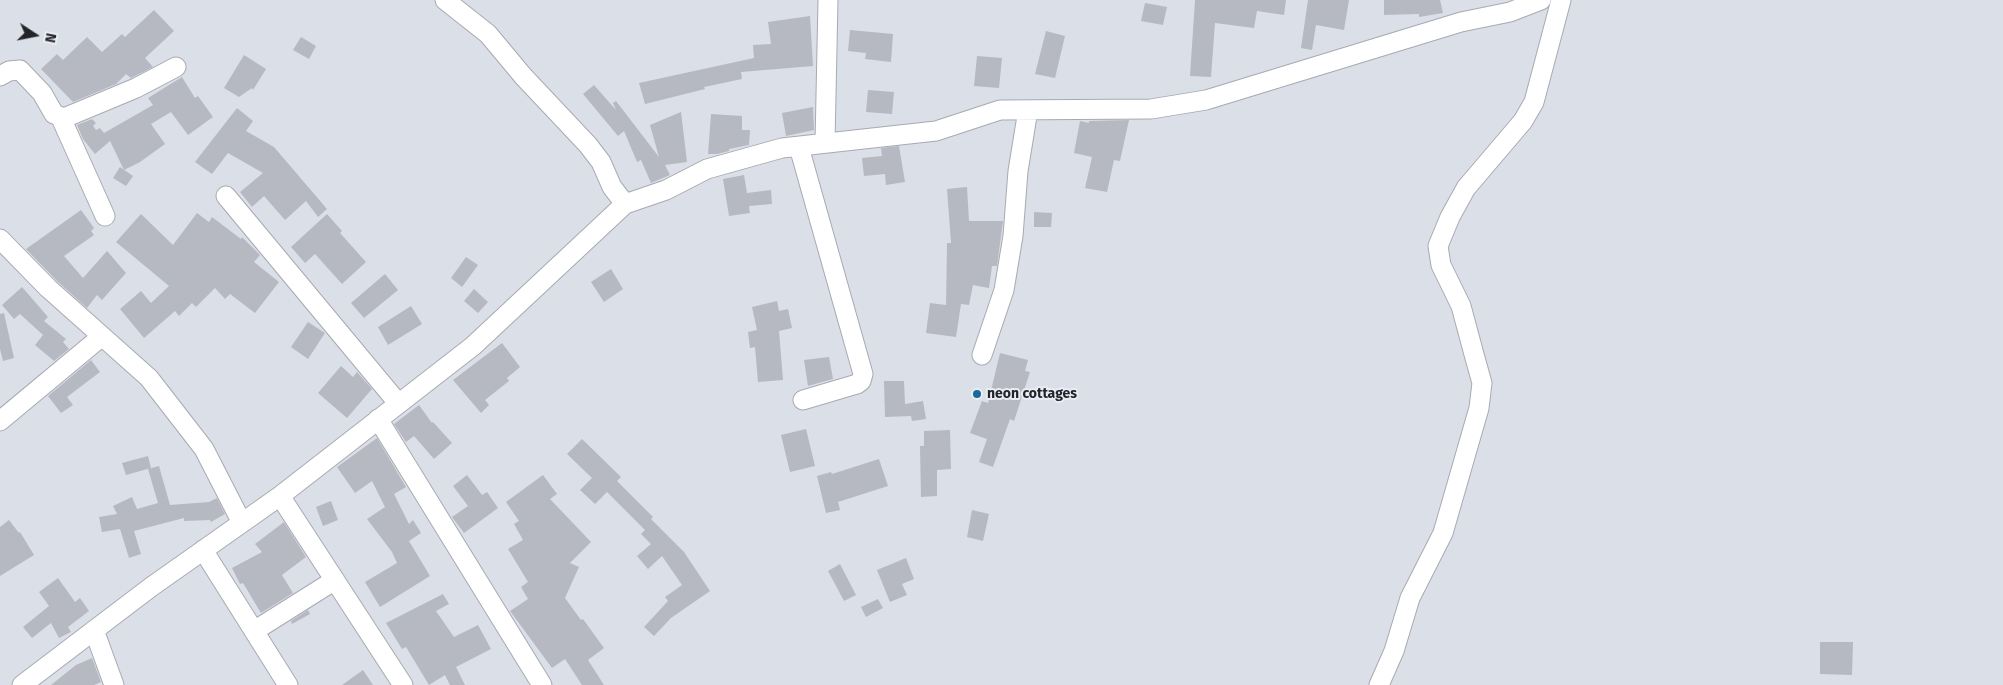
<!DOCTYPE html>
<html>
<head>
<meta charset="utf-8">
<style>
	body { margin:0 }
	#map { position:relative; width:2003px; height:685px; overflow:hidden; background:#dbdfe7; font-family:"Fira Sans",sans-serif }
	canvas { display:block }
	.north { position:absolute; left:10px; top:10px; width:50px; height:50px; -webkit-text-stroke:4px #e9ecf5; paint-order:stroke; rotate:101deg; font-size:14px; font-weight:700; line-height:20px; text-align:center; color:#232427 }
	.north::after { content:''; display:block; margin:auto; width:18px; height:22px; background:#232427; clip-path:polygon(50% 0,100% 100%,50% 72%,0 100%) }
</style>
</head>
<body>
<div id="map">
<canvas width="2003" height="685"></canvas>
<div class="north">N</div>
</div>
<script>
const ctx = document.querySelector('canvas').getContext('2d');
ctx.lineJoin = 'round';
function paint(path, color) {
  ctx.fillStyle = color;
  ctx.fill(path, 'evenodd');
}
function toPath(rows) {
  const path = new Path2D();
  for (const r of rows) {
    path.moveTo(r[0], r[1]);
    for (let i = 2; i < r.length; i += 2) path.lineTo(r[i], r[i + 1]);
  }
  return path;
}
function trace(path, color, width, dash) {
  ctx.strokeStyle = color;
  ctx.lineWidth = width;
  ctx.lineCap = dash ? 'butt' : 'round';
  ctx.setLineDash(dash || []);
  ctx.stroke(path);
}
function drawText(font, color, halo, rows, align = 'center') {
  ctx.font = font + ' "Fira Sans",sans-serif';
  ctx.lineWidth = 4;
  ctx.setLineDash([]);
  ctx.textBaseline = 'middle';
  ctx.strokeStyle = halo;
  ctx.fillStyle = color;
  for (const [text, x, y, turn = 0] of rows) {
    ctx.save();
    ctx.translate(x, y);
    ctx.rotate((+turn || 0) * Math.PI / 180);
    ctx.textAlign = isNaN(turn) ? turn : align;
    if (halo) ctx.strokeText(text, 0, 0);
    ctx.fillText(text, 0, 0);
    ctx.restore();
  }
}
paint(toPath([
	[1195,0,1286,0,1284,15,1257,11,1254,28,1215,23,1211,77,1190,76],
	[1308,0,1349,0,1344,30,1316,25,1312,50,1301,48],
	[1384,0,1440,0,1443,13,1419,17,1419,14,1384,15],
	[1145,3,1167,7,1163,25,1141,21],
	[154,10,174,31,145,58,153,67,131,78,126,74,116,84,73,102,41,69,57,54,63,60,87,37,102,52,122,34,125,37],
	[810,16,813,66,741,72,742,79,704,87,705,89,645,104,639,83,754,58,753,45,771,44,768,22],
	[850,30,893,34,891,62,865,59,866,53,848,51],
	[1046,31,1065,36,1055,78,1035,74],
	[301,37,316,46,309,59,293,50],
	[244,55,266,69,253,90,252,88,239,97,224,88],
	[977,56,1002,58,999,88,974,86],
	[182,77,195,98,198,96,213,117,188,135,171,112,151,124,165,144,140,162,124,170,110,141,95,154,83,139,77,125,92,119,96,123,93,126,96,130,100,128,104,133,153,105,148,98],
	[594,85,616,110,613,103,616,101,659,157,650,125,681,112,687,162,665,165,670,175,651,183,641,160,637,162,624,131,618,136,583,94],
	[868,90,894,92,892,114,866,112],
	[813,107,814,130,786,136,782,113],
	[237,108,253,121,246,131,274,147,327,209,318,217,306,201,285,220,264,196,252,207,240,192,263,173,228,153,212,174,195,162],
	[711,114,742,116,742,130,750,130,749,145,729,149,729,151,717,154,708,154],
	[1129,120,1120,161,1114,160,1107,192,1085,188,1092,157,1074,153,1080,121,1089,123,1089,121],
	[899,146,905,182,886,185,885,174,864,176,862,158,882,156,881,148],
	[120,167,133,176,126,186,113,178],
	[744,175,747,193,771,190,772,204,749,206,750,213,729,216,723,179],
	[967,187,969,221,1003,221,997,266,992,266,989,288,973,285,969,305,961,304,956,337,926,333,930,303,946,305,947,243,951,243,947,189],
	[81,210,94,228,91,231,94,235,64,256,83,278,107,251,126,273,102,300,97,295,87,308,56,280,26,249],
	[1034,212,1052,213,1051,227,1034,227],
	[197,213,209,222,212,217,241,239,242,237,260,255,254,262,279,282,255,313,230,294,225,299,215,288,196,307,192,303,179,316,175,311,144,338,120,309,141,291,151,303,169,286,116,242,141,214,173,245],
	[327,214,342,231,340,233,366,262,342,284,315,254,305,263,291,247],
	[466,257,478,265,462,287,451,278],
	[611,269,623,289,604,302,591,282],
	[385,274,398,290,364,318,351,303],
	[22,287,48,317,44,321,66,339,63,342,69,349,54,361,35,345,43,335,20,314,14,319,2,305],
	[474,289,488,302,478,313,464,301],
	[777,301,779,311,788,309,792,328,779,331,783,380,758,382,755,347,750,348,748,332,757,330,752,307],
	[411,306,422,324,388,345,378,327],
	[4,313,14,358,3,361,0,349,0,314],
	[308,322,325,333,308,359,291,347],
	[502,343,520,367,507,378,509,381,485,400,489,405,481,413,453,380],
	[1000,353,1028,360,1025,371,1030,372,1014,421,1010,419,993,467,979,462,987,439,970,433,982,401,988,403],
	[829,357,833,379,808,386,804,360],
	[91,360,100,372,67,397,73,405,61,413,48,396],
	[341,366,353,377,357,372,372,389,347,418,318,393],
	[884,381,904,381,905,404,923,401,926,419,912,421,911,416,885,417],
	[419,405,432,423,433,422,452,443,434,459,414,436,406,442,394,424],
	[806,429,815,466,790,472,781,435],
	[950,430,951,469,937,470,937,496,921,497,920,446,924,446,924,431],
	[377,438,406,487,394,494,409,524,413,520,421,533,409,541,430,576,380,607,365,582,397,563,392,552,367,519,385,507,372,481,355,493,337,467],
	[582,439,621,477,617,481,653,517,651,519,684,552,710,591,671,618,654,636,644,627,668,601,665,597,682,585,662,556,648,569,637,556,651,544,641,534,645,530,607,492,595,504,580,490,592,478,567,454],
	[148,456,151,468,126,475,122,463],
	[879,459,888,486,838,502,840,510,826,513,817,476,831,472,832,474],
	[159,466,170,505,209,502,217,498,225,514,211,522,210,520,184,521,184,518,134,531,141,554,129,558,120,529,102,532,99,517,117,514,113,506,132,497,137,509,158,503,148,469],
	[467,475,482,495,487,492,498,508,464,533,452,517,468,506,453,486],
	[543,475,557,494,550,499,591,542,570,563,579,567,565,598,581,620,583,619,604,648,588,660,604,685,582,685,565,659,552,668,510,611,528,599,521,587,528,582,508,549,523,540,514,524,519,521,506,502],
	[331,501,338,520,323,526,316,507],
	[972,510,989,514,983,541,967,537],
	[9,520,19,533,20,532,34,555,0,576,0,527],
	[284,522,306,557,282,575,293,593,261,613,243,583,240,584,232,568,262,552,255,544],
	[906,558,914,579,902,584,907,595,890,602,877,570],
	[840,564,856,595,844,601,828,571],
	[58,578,75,602,80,598,89,611,68,627,71,632,59,638,51,623,32,638,23,627,49,606,39,592],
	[443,594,449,604,436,611,454,637,478,625,491,649,456,667,465,685,450,685,445,675,429,685,406,647,402,649,386,623],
	[878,599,883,608,866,617,861,607],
	[308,610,310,614,292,624,291,621],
	[1820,642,1853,642,1852,675,1820,674],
	[92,658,101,682,94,685,51,685,76,665],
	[363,670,373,685,342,685]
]), '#b6b9c2');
const minor = toPath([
	[445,0,488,34,523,76,588,145,601,162,612,187,625,204],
	[0,76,9,71,20,70,42,93,54,114,64,118,136,88,176,67],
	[61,118,105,216],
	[825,143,828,0],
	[799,147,863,374,861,381,857,384,803,400],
	[226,196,398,403],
	[0,239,48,288,149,378,204,449,242,523],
	[982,355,1004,290,1013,236,1018,171,1028,110],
	[378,419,542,685],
	[0,421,101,337],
	[280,496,403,685],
	[203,550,288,685],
	[94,630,114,685],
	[254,631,335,580],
	[22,685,151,587,280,496,473,346,625,204,666,190,707,169,782,148,936,131,1000,110,1151,109,1206,100,1461,22,1510,12,1541,0],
	[1379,685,1394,651,1410,598,1443,533,1479,408,1482,383,1475,358,1461,306,1441,265,1438,246,1450,217,1466,188,1523,121,1534,102,1561,0]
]);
trace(minor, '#a7aab2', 21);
trace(minor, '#fff', 19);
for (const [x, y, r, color] of [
	[977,394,5,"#1a699b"]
]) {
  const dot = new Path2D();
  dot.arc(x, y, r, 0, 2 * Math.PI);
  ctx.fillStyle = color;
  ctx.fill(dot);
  trace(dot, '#e9ecf5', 2);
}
drawText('bold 14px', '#232427', '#e9ecf5', [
	["neon cottages",987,394]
], 'left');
</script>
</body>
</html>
